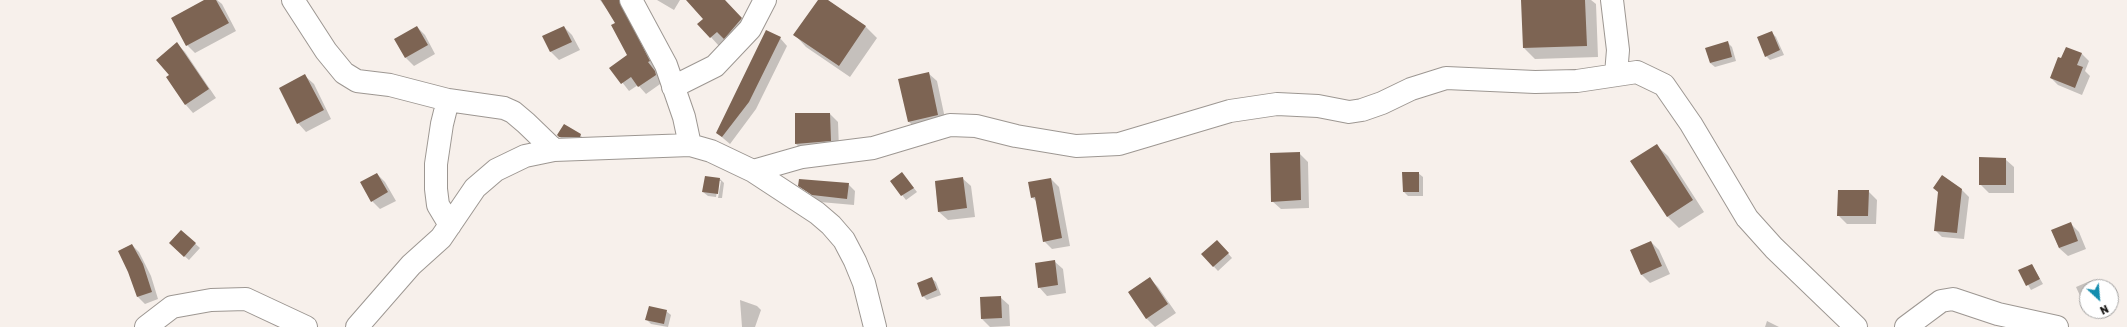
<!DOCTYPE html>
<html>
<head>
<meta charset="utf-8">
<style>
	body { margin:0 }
	#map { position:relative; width:2127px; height:327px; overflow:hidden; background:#f7f0eb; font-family:Rubik,sans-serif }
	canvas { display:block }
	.north { position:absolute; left:2079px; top:279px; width:40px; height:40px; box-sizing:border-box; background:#fff; border:1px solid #a3a2a1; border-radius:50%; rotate:154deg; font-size:11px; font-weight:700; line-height:16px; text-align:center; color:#191715 }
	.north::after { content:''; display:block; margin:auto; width:14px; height:18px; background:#128cae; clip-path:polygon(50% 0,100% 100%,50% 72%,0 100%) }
</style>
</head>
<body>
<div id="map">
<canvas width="2127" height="327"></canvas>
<div class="north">N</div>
</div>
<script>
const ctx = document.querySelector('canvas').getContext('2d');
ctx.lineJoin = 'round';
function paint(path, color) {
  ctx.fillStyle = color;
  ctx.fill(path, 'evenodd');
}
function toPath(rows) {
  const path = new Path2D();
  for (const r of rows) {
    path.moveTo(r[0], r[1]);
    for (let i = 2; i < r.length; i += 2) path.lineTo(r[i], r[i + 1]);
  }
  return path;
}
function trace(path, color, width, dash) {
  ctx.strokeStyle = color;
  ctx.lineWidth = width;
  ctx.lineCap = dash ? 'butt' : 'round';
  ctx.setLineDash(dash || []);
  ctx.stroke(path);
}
paint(toPath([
	[206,0,217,0,222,4,236,31,195,53,187,45],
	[600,0,619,0,626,8,663,82,646,94,638,85,629,91,611,68,629,55,617,23],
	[657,0,680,0,674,10],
	[693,0,724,0,749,27,719,46,699,24,705,19],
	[819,0,827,0,866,27,877,38,850,77,806,47,795,35],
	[1522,0,1591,0,1596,4,1598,57,1535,59,1524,48],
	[417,27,425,35,435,54,414,66,406,58],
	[564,27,572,35,580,50,559,60,551,52,544,37],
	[1772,33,1776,37,1784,55,1770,60,1766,56],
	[780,38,787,46,756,109,730,144,717,133],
	[1728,43,1732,47,1736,61,1715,67,1710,63],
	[177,44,185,52,216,98,193,113,186,105,168,78,170,76],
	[2067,48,2082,54,2089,61,2085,71,2090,76,2082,95,2058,85,2051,78],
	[928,73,937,81,946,123,918,130,909,122],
	[305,76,314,84,331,119,306,132,298,123],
	[796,114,830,114,838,122,839,149,804,152,796,144],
	[558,135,580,135,584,139,564,141],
	[1656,145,1668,156,1704,212,1679,228,1667,216],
	[1299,153,1308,162,1309,208,1281,209,1272,201],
	[2005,159,2014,167,2014,193,1989,193,1980,184],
	[902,173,917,192,906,200,891,181],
	[1403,173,1418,173,1423,177,1423,196,1408,196,1404,192],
	[377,174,385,182,396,201,380,209,372,201],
	[962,178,971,186,975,217,948,220,939,212,935,182],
	[720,179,724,183,722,198,718,198,721,181,719,181,716,197,708,196,703,192],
	[1051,179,1059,187,1070,246,1052,249,1044,241,1037,202,1032,197],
	[848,184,855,191,854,205,820,202,799,185],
	[1962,190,1969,197,1964,239,1942,237,1935,230],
	[1868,191,1877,200,1876,224,1847,224,1838,215],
	[2070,223,2079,232,2086,249,2068,256,2059,248,2052,231],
	[181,231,200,248,189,260,174,247],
	[1217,241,1232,258,1218,271,1202,254],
	[1651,242,1659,250,1670,274,1650,283,1642,275,1631,251],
	[132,245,139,252,151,276,158,299,145,304,138,297,129,272],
	[1054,261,1063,269,1066,293,1047,296,1039,287],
	[2032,265,2043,284,2031,290,2020,271],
	[931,278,936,282,941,295,927,300,923,296],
	[1150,279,1158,287,1176,313,1155,327,1147,319,1129,292],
	[2090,281,2095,287,2087,287,2086,309,2076,287],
	[1000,297,1009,305,1010,326,990,327,982,319,981,298],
	[740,300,757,306,761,310,755,327,742,327],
	[666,311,671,315,668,327,651,324,647,320],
	[1767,321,1779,327,1765,327]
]), '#0003');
paint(toPath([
	[204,0,216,0,229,23,186,46,171,18],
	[601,0,619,0,650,61,648,62,655,71,656,75,638,87,631,77,621,84,609,68,627,55,611,25,615,23],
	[686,0,725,0,742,18,724,39,717,32,710,38,697,24,703,19],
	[818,0,828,0,866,26,839,66,793,35],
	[1521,0,1585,0,1587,46,1523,48],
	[417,26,428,45,405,58,394,39],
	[564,26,572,42,550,52,542,36],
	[766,30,781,37,749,102,722,137,716,133],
	[1772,31,1780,50,1765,57,1757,37],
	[1728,41,1732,57,1710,63,1705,48],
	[177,42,209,89,185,105,166,77,169,75,156,60],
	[2066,47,2082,53,2077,65,2083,67,2075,88,2050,78,2058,57,2061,58],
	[929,72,938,115,908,122,898,79],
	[305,74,324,110,297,124,279,88],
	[795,113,830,113,831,141,795,144],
	[564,124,581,134,580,137,559,137,557,135],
	[1657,144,1693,200,1667,217,1630,161],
	[1300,152,1301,200,1271,202,1270,153],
	[1979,157,2006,158,2006,185,1979,185],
	[902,172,914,188,901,196,890,181],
	[1402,172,1419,172,1419,192,1403,192],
	[377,173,388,192,371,202,360,182],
	[1942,175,1962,189,1957,233,1934,231,1938,192,1933,188],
	[705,176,720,178,718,194,702,192],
	[963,177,967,208,938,212,935,181],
	[1051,178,1062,238,1043,242,1035,197,1031,198,1028,182],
	[799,179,849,183,847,199,812,195,798,186],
	[1838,190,1869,190,1868,216,1837,216],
	[2071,222,2078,241,2059,248,2051,230],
	[181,230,196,243,184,257,169,243],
	[1217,240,1229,253,1213,267,1201,254],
	[1651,241,1662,266,1641,275,1630,250],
	[132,244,143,264,152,292,137,297,128,272,118,251],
	[1055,260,1058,285,1038,288,1035,263],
	[2032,264,2040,279,2026,286,2018,270],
	[932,277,937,290,922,297,917,283],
	[1150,277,1168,304,1146,319,1128,292],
	[1001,296,1002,318,981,319,980,297],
	[649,306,667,310,664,324,645,320]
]), '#7d6453');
const minor = toPath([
	[293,0,326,51,344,73,357,81,390,85,448,100,504,108,513,112,526,123,554,150],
	[631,0,666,65,684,117,690,145,711,151,753,171,817,213,831,225,844,240,855,261,864,283,875,327],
	[1612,0,1618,50,1616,74],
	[673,87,715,66,750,29,765,0],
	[448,100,442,124,436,164,436,189,438,205,450,225],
	[753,171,802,157,873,148,950,125,976,126,1016,136,1076,146,1119,144,1230,111,1277,104,1318,106,1349,112,1362,110,1382,103,1411,89,1446,78,1535,82,1577,81,1637,72,1664,85,1691,124,1747,218,1774,248,1856,327],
	[146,327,172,307,211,300,246,299,306,327],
	[357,327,411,265,441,238,475,188,496,170,525,156,554,150,690,145],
	[1906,327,1941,301,1953,299,1998,314,2057,327]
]);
trace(minor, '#9d9792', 24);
trace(minor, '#fff', 22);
</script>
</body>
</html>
